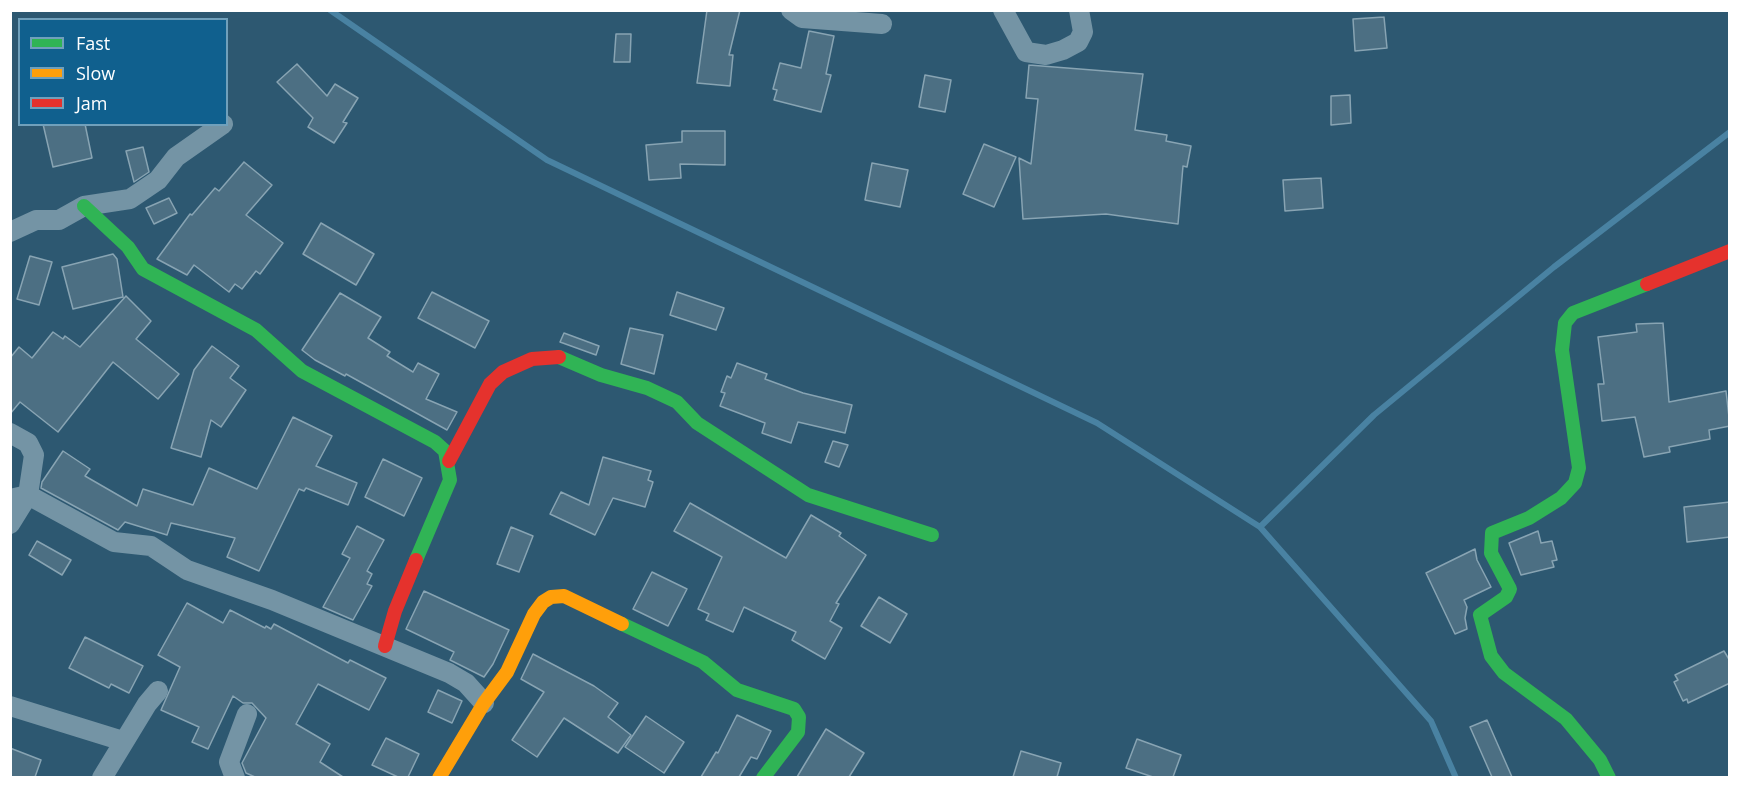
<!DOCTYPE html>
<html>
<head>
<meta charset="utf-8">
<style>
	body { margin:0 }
	#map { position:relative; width:1740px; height:788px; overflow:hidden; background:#2d5871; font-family:"Open Sans",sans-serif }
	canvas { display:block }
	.frame { position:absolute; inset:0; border:12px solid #fff; pointer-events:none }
	.legend { position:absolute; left:18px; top:18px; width:210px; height:108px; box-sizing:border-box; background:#10608e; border:2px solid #70a0bb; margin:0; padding:8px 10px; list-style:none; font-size:18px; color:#fff }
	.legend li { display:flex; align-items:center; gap:12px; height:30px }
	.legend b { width:30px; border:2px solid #70a0bb }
</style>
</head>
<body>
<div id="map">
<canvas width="1740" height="788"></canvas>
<div class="frame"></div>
<ul class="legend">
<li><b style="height:8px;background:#30b455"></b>Fast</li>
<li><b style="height:8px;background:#ff9f0a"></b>Slow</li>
<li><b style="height:8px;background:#e5322d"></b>Jam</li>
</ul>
</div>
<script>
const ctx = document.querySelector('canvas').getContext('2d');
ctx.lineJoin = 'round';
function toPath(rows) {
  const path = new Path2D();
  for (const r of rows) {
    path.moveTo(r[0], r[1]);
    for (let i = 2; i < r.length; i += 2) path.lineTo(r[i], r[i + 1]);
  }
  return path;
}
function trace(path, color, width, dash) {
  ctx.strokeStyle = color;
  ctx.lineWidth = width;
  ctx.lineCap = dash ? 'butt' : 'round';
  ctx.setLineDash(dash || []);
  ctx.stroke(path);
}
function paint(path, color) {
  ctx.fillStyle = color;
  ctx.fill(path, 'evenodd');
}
trace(toPath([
	[330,10,547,160,1097,423,1260,527,1431,721,1456,778],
	[1260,527,1374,415,1554,267,1730,132]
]), '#4982a2', 6);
const building = toPath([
	[707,10,740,10,729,55,733,55,730,86,697,83,707,10],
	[1384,17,1387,48,1355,51,1353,19,1384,17],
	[809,31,834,36,826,74,831,75,821,112,774,100,777,90,773,89,780,63,801,68,809,31],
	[616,34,631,34,630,62,614,62,616,34],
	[297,64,327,96,335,84,358,98,343,122,347,123,334,143,308,127,313,118,277,82,297,64],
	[1029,65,1143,74,1135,130,1167,135,1166,141,1191,146,1187,167,1183,166,1178,224,1106,214,1023,219,1019,158,1031,164,1038,99,1026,98,1029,65],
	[925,75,951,80,945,112,919,107,925,75],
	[1350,95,1351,123,1331,125,1331,96,1350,95],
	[43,124,85,124,92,158,53,167,43,124],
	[682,131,725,131,725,165,680,164,681,178,649,180,646,145,682,142,682,131],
	[984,144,1016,157,994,207,963,194,984,144],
	[143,147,149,172,134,182,126,151,143,147],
	[244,162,272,185,246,215,283,243,260,274,256,271,242,289,235,284,229,292,194,265,187,275,157,259,190,214,192,215,215,188,219,191,244,162],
	[872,163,908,170,900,207,865,200,872,163],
	[1321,178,1323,208,1285,211,1283,180,1321,178],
	[169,198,177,213,154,224,146,208,169,198],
	[321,223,374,254,356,285,303,254,321,223],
	[113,254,117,259,123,297,73,309,62,267,113,254],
	[30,256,52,262,39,305,17,299,30,256],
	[432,292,489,321,475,348,418,318,432,292],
	[677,292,724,308,716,330,670,315,677,292],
	[340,293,381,317,368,338,390,352,387,356,413,372,418,363,439,374,426,399,457,412,447,430,346,374,345,376,315,360,302,350,340,293],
	[126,296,151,321,136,339,179,374,158,399,113,362,58,432,20,402,10,414,10,358,19,347,32,358,53,332,63,339,65,336,80,347,126,296],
	[1663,323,1669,402,1726,391,1730,426,1709,430,1710,439,1669,447,1670,452,1644,457,1635,417,1602,421,1598,384,1604,384,1598,337,1637,332,1636,324,1663,323],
	[630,328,663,335,654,374,621,364,630,328],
	[564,333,599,346,596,355,560,342,564,333],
	[212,346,239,366,230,378,246,390,221,427,211,420,201,457,171,448,194,370,212,346],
	[737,363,767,374,765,379,803,393,852,405,845,433,798,422,791,443,762,433,765,423,720,406,725,393,721,392,727,376,731,378,737,363],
	[293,417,332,436,316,466,357,483,348,505,306,488,304,491,299,489,259,571,227,557,235,538,171,523,167,535,125,522,118,530,41,488,42,482,63,451,90,469,85,476,137,506,143,489,193,505,209,468,257,489,293,417],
	[833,441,848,445,839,467,825,462,833,441],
	[603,457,651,471,648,480,653,482,645,507,613,498,595,535,550,514,561,492,589,505,603,457],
	[383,459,422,478,404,516,365,497,383,459],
	[1730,502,1730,537,1687,542,1684,507,1730,502],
	[690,503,786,558,811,515,841,533,839,536,866,555,836,603,839,604,830,621,842,628,825,659,792,640,796,632,744,607,733,632,706,620,709,614,698,609,722,557,674,531,690,503],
	[357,526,384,540,367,571,372,574,367,584,372,586,353,620,323,607,350,558,342,554,357,526],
	[511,527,533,536,519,572,497,564,511,527],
	[1538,531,1541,543,1552,541,1557,560,1552,561,1554,567,1521,575,1509,543,1538,531],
	[37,541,71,560,62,575,29,555,37,541],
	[1475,549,1477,560,1491,587,1464,600,1467,607,1465,618,1467,629,1455,634,1426,573,1475,549],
	[652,572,687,589,668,626,633,609,652,572],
	[424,591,509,630,493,664,484,677,450,660,454,652,406,629,424,591],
	[879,597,907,614,890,643,861,626,879,597],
	[187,603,223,623,230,610,265,628,266,626,271,629,274,624,348,663,350,660,386,678,369,710,318,684,296,724,330,744,320,762,343,777,255,777,246,773,242,763,266,718,252,703,243,703,233,696,208,749,192,742,199,727,161,710,180,667,158,655,187,603],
	[85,637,143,666,129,693,111,684,109,688,69,668,85,637],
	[1724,651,1730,661,1730,683,1688,703,1687,699,1683,701,1674,682,1678,680,1675,675,1724,651],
	[533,654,594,686,618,703,608,717,631,735,618,753,564,718,537,757,512,740,544,692,521,679,533,654],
	[438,690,462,701,452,723,428,712,438,690],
	[737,715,771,731,757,759,751,757,739,777,701,777,716,752,718,753,737,715],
	[646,716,684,742,664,773,625,747,646,716],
	[1487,720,1512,777,1492,777,1470,727,1487,720],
	[826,729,864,753,849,777,797,777,826,729],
	[386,738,419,754,408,777,398,777,372,765,386,738],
	[1137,739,1181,755,1173,777,1153,777,1126,768,1137,739],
	[10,748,41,760,35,777,10,777,10,748],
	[1021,751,1061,763,1057,777,1013,777,1021,751]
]);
paint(building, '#4c6f83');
trace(building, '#88a4b3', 1.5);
trace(toPath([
	[791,10,802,18,882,24],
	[1003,10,1026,52,1046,55,1063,50,1078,42,1083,32,1079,10],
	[10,232,36,220,59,220,84,206,130,199,158,180,176,157,223,124],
	[10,433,28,443,34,455,28,495,10,524],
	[10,499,28,495,114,542,151,546,187,570,272,600,449,673,466,683,484,703],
	[10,706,123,741],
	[102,778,147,704,158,691],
	[235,778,229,762,247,714]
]), '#7494a5', 20);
trace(toPath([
	[84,206,128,247,143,269,256,330,302,371,435,442,445,451,450,480,416,560],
	[559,357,601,375,647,388,677,402,697,423,808,495,932,535],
	[622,624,703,662,737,690,794,709,799,717,798,732,763,778],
	[1609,778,1600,760,1566,719,1504,673,1491,656,1480,615,1506,597,1510,589,1491,553,1492,533,1529,518,1561,498,1575,483,1579,468,1562,350,1565,323,1573,313,1647,284]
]), '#30b455', 14);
trace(toPath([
	[439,778,484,703,507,672,534,614,543,602,551,597,564,596,622,624]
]), '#ff9f0a', 14);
trace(toPath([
	[1647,284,1730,251],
	[449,461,490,384,503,372,532,359,559,357],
	[385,646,395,611,416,560]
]), '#e5322d', 14);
</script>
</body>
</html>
